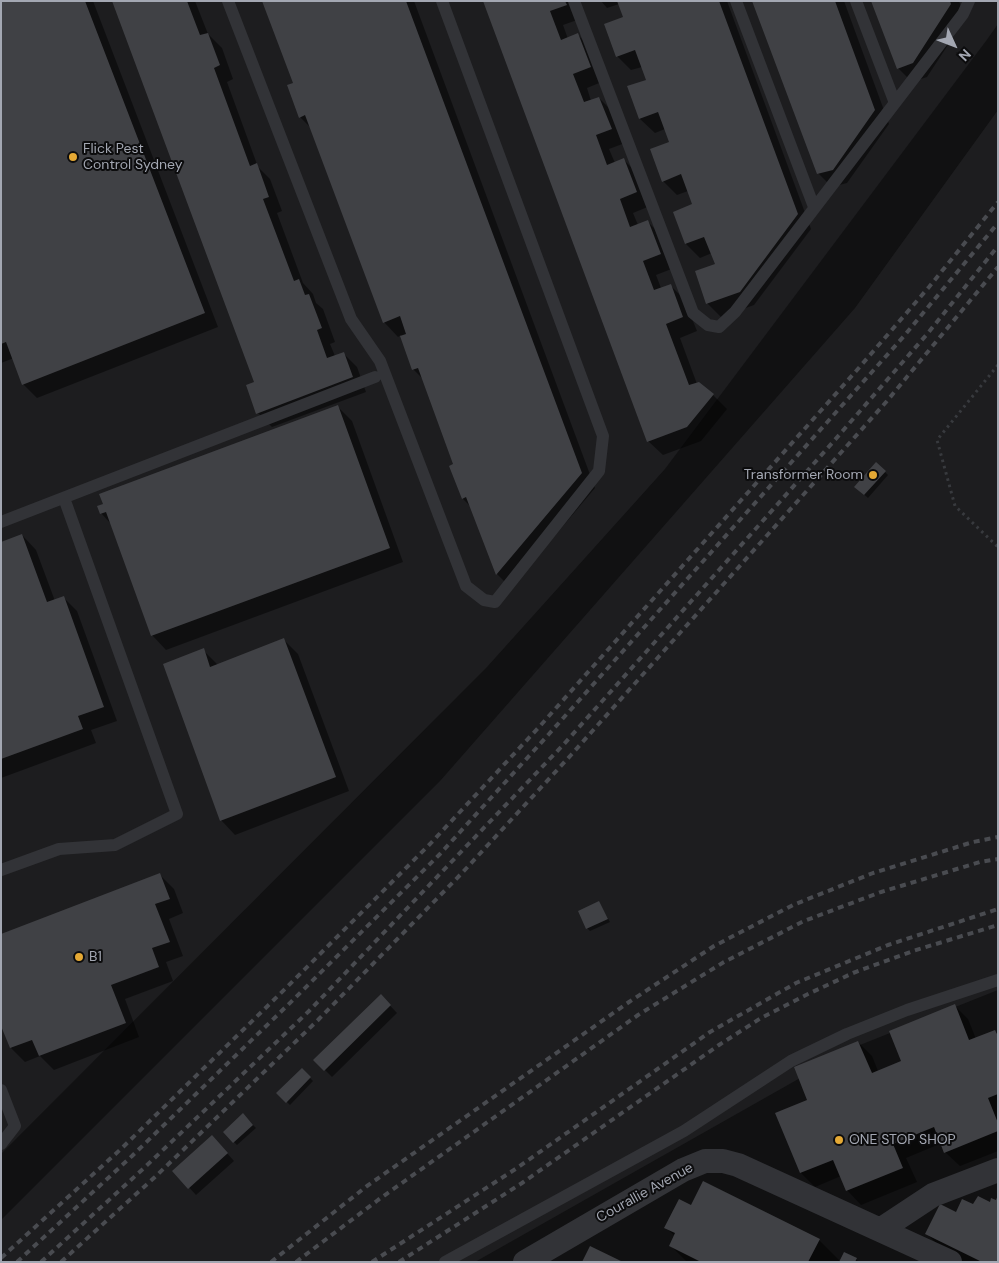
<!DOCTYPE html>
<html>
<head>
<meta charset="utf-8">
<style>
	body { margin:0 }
	#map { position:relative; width:999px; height:1263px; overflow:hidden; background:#111112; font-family:"DM Sans",sans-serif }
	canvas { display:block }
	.frame { position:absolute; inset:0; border:2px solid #a3a7b2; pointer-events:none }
	.north { position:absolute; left:929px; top:20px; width:50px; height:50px; -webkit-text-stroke:4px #0c0c0d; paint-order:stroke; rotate:133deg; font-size:14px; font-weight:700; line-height:20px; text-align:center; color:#a3a7b2 }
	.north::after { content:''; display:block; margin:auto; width:18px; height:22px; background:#a3a7b2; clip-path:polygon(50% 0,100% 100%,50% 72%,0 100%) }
</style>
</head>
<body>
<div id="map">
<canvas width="999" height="1263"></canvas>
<div class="frame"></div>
<div class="north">N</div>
</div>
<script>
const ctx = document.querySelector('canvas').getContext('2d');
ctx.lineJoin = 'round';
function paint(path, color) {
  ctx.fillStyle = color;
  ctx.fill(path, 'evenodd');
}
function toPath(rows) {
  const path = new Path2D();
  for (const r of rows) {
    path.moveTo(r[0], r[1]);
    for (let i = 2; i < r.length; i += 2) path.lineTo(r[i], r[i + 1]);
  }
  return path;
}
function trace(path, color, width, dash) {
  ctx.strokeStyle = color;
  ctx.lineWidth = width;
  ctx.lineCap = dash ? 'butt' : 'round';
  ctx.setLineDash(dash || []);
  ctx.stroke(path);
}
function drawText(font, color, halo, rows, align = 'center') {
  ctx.font = font + ' "DM Sans",sans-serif';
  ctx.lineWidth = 4;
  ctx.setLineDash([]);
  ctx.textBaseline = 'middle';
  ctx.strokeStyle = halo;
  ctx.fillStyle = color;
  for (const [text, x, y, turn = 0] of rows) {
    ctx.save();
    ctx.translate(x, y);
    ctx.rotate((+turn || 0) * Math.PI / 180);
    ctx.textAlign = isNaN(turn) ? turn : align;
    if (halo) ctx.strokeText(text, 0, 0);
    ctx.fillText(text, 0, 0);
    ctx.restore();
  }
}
paint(toPath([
	[1,1,998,1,998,24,986,41,665,469,487,667,1,1154],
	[998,110,998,990,855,1047,475,1262,1,1262,1,1220,440,781,855,308]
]), '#1d1d1f');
paint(toPath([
	[1,1,93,1,218,327,37,398,23,384,14,358,1,363],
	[114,1,195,1,208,34,222,48,233,79,227,82,258,167,270,179,282,211,277,213,303,283,313,294,316,303,323,309,335,342,330,344,335,356,343,353,357,367,366,392,272,427,258,413,256,383],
	[264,1,414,1,595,488,511,588,497,574,471,507,463,499,455,464,423,379,413,369,401,335,398,337,384,322,311,128,300,117,294,83],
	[485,1,573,1,580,19,563,25,568,39,578,35,592,49,604,81,587,88,591,101,599,98,613,112,625,143,609,149,615,163,624,160,638,174,650,206,633,213,638,225,648,222,662,236,674,268,656,275,661,288,670,285,684,299,697,331,680,338,697,384,713,395,727,409,701,441,663,455,648,441],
	[601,1,727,1,811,229,754,305,721,317,707,303,717,265,712,253,700,258,686,244,675,212,693,205,688,191,677,195,663,181,670,142,665,129,655,133,640,119,629,87,647,80,642,67,631,70,617,56,624,18,619,4,607,8],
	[754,1,844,1,889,124,847,183,832,187,818,173],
	[872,1,959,1,965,19,927,77,912,82,898,68],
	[338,407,352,421,403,562,166,650,152,635,111,524,101,513],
	[885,472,888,475,868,498,859,490],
	[22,535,36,550,55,601,63,597,77,611,117,721,91,730,96,743,1,778,1,543],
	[284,640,298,654,349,791,235,835,221,820,203,650,218,665],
	[160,875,174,889,183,913,169,919,183,956,166,962,173,981,125,999,139,1037,54,1070,40,1056,25,1062,11,1048],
	[599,903,610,922,590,931,587,928],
	[381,996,397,1013,332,1077,315,1060],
	[954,1005,968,1019,976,1039,995,1031,998,1034,998,1151,960,1166,945,1152,942,1143,906,1158,917,1182,861,1205,847,1190,841,1176,815,1187,801,1173,777,1114,809,1101,858,1042,872,1056,878,1071,903,1061],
	[302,1070,313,1081,290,1105,278,1093],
	[243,1115,256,1128,237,1145,224,1132],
	[219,1144,234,1161,196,1195,174,1171],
	[996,1202,998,1262,963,1262,947,1254,927,1234,957,1213,974,1206],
	[691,1207,819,1240,841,1262,856,1259,859,1262,687,1262,670,1245,675,1236,666,1228]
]), '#0007');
paint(toPath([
	[1,1,85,1,205,313,22,385,6,342,1,344],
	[112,1,187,1,200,35,208,33,220,65,214,68,250,166,257,163,269,197,263,199,294,281,299,279,305,295,309,294,322,328,317,330,327,358,344,352,353,377,256,414,246,385,254,382],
	[262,1,406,1,582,473,496,575,466,497,462,499,449,466,453,464,418,368,412,370,400,336,406,334,400,316,383,323,305,115,299,118,287,85,293,83],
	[483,1,565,1,567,5,550,11,561,40,578,33,591,67,573,74,584,102,599,97,612,129,596,135,607,165,624,158,637,192,620,199,630,227,648,220,661,254,643,261,654,290,671,284,683,317,666,324,689,385,699,382,714,394,687,427,647,442],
	[617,1,719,1,798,214,740,292,706,304,695,271,715,264,704,237,685,244,673,212,692,204,681,174,662,182,650,149,669,142,658,112,639,119,627,86,646,80,635,50,616,57,604,24,623,17],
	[752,1,835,1,875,110,833,170,817,174],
	[871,1,950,1,951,4,913,63,897,69],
	[338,405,390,548,151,636,106,512,100,514,97,506,103,504,99,494],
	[876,462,886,471,864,495,854,487],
	[22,534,47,602,64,596,104,707,78,716,83,729,1,759,1,542],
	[284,638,336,777,220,821,163,664,204,648,210,667],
	[160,873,170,899,155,904,170,942,152,948,159,967,111,985,126,1023,39,1056,32,1040,10,1048,1,1026,1,934],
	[599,901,608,919,586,929,578,911],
	[381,994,391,1005,324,1071,313,1060],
	[955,1004,969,1040,995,1030,998,1036,998,1094,988,1098,998,1123,998,1131,944,1153,934,1127,893,1144,903,1168,846,1191,833,1160,800,1173,775,1113,807,1100,794,1067,858,1041,872,1073,901,1061,889,1031],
	[302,1068,311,1077,286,1103,276,1093],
	[243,1113,253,1125,233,1143,223,1132],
	[212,1135,228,1153,188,1189,172,1171],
	[703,1181,820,1239,808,1262,701,1262,669,1246,675,1233,664,1228,679,1199,691,1205],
	[998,1195,998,1262,982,1262,925,1234,940,1204,956,1212,962,1199,973,1204,978,1196,990,1202,991,1198,996,1200],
	[590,1246,623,1262,582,1262],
	[844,1252,857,1258,855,1262,839,1262]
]), '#404145');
trace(toPath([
	[998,365,937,440,955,506,998,547]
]), '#383a3e', 3, [2.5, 4]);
trace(toPath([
	[228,1,351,319,380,361,466,586,484,600,495,602,599,471,603,436,442,1],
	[574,1,693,313,708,325,719,327,735,312,963,14,969,1],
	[736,1,814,207],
	[856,1,895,103],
	[1,522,375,377],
	[1,870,59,849,115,845,177,814,64,498],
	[1,1090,15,1126,1,1144],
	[445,1262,684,1131,791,1061,847,1034,907,1010,998,980]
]), '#323337', 12);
trace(toPath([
	[880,1230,933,1195,998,1170],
	[525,1262,683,1170,705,1161,723,1161,738,1165,950,1262]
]), '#323337', 24);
trace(toPath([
	[1,1258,122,1148,285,989,430,844,540,726,857,370,929,287,998,202],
	[17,1262,132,1156,294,999,440,854,549,734,904,336,998,223],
	[41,1262,144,1168,309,1011,564,744,833,442,928,333,998,246],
	[61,1262,155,1177,318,1020,462,873,571,755,887,401,998,267],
	[271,1262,367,1186,629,1002,714,946,793,905,873,873,973,842,998,837],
	[296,1262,378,1200,638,1015,724,962,804,921,881,892,980,862,998,859],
	[372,1262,517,1168,710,1032,796,983,888,945,998,909],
	[399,1262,522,1183,719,1045,761,1018,806,995,853,973,913,951,998,925]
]), '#494b50', 4, [6, 5]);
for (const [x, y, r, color] of [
	[73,157,5,"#e5a935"],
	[873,475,5,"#e5a935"],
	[79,957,5,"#e5a935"],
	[839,1140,5,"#e5a935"]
]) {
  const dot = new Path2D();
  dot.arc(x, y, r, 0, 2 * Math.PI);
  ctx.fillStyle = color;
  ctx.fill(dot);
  trace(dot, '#0c0c0d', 2);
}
drawText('14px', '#a3a7b2', '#0c0c0d', [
	["Flick Pest",83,149],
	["Control Sydney",83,165],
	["Transformer Room",863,475,"right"],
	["B1",89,957],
	["ONE STOP SHOP",849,1140]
], 'left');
drawText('14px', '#a3a7b2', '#0c0c0d', [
	["Courallie Avenue",645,1193,-29]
]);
</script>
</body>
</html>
